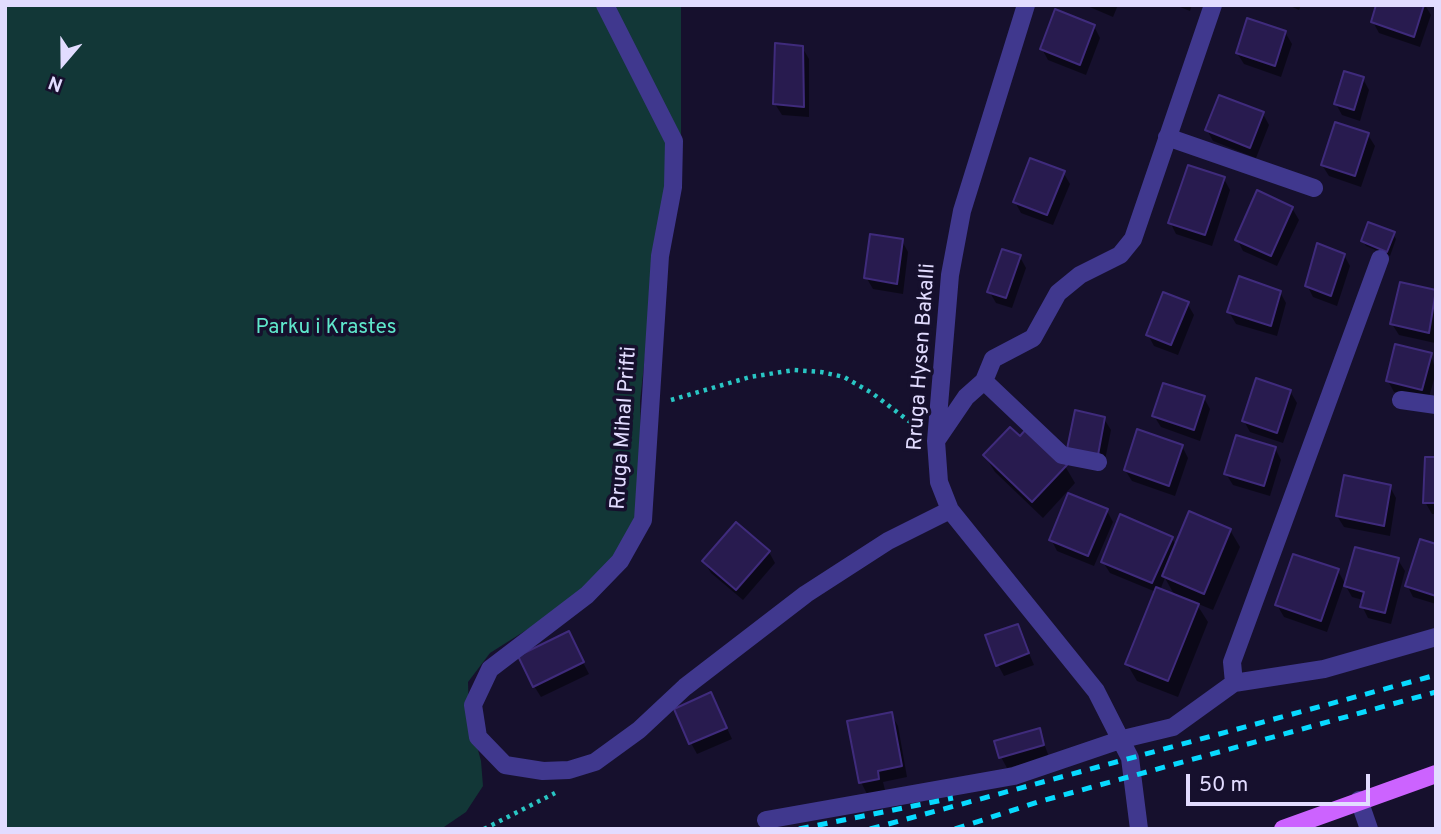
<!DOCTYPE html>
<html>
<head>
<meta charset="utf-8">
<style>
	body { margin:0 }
	#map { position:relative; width:1441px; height:834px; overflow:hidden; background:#16102d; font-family:Overpass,sans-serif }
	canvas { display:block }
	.frame { position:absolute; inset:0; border:7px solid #e2dcff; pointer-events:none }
	.north { position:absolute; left:28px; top:28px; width:70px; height:70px; -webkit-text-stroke:5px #16102d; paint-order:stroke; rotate:200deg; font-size:19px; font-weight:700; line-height:28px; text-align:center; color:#e2dcff }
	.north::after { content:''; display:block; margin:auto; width:24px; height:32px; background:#e2dcff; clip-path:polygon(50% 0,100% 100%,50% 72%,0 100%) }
	.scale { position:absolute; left:1186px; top:774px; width:184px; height:32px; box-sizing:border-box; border:4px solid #e2dcff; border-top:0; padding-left:9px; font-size:21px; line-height:24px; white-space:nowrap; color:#e2dcff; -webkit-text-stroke:5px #16102d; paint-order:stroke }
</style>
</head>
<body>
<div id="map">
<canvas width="1441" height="834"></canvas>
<div class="frame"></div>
<div class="north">N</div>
<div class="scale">50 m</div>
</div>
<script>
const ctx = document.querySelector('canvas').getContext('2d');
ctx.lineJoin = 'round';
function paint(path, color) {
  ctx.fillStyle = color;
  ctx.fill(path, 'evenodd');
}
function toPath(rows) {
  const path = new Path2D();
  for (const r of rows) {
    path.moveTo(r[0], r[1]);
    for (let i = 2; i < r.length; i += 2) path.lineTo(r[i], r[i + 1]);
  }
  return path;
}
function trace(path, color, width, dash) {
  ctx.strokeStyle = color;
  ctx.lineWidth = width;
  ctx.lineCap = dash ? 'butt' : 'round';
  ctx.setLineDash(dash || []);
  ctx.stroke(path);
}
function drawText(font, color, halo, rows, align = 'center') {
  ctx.font = font + ' Overpass,sans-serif';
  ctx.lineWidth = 7;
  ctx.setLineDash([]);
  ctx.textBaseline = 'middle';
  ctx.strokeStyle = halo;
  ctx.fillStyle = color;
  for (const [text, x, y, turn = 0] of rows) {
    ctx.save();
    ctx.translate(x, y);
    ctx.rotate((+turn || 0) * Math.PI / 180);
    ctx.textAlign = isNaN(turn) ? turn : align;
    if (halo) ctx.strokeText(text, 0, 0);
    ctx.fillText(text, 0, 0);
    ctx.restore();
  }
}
paint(toPath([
	[5,5,681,5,681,141,656,258,640,401,642,485,636,520,616,558,588,591,490,653,468,682,469,717,481,761,483,786,466,812,441,829,5,829]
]), '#123737');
paint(toPath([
	[1085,5,1118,5,1113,17],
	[1175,5,1192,5,1190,11],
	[1288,5,1301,5,1299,10],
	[1378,5,1425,5,1431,15,1420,47,1379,33,1373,22],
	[1094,26,1100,38,1086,75,1048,60,1042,49],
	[1285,32,1292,44,1281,77,1244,64,1237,53],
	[802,47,809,59,809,117,782,115,775,104],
	[1363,79,1369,90,1360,121,1342,115,1336,104],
	[1263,114,1269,125,1256,158,1213,141,1207,130],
	[1368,135,1375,146,1361,187,1329,176,1322,165],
	[1063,172,1070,184,1053,225,1021,213,1015,202],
	[1224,179,1230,190,1212,246,1176,234,1170,222],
	[1292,208,1299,220,1277,266,1243,251,1237,239],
	[1393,234,1396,239,1390,256,1366,246,1363,241],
	[902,241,908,252,903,294,873,289,866,277],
	[1344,255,1350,266,1337,306,1313,297,1307,285],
	[1020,257,1026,268,1012,308,996,303,989,291],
	[1401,284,1436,292,1435,343,1399,335,1392,324],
	[1280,292,1286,303,1277,336,1236,324,1229,312],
	[1187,303,1194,315,1178,355,1154,346,1148,335],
	[1431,355,1436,372,1428,401,1394,392,1388,381],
	[1290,391,1297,403,1283,443,1250,432,1244,421],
	[1204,398,1210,409,1200,441,1161,427,1154,416],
	[1077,412,1104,419,1111,430,1104,465],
	[1020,438,1065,466,1075,483,1043,518,995,472,985,456],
	[1182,446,1188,458,1175,496,1132,481,1125,470],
	[1275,448,1281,460,1270,496,1233,485,1226,474],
	[1436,459,1436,514,1432,514,1425,502],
	[1390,487,1396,498,1390,536,1344,527,1337,516],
	[1107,511,1113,522,1094,566,1057,551,1051,539],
	[1230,530,1240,547,1213,610,1196,603,1208,622,1178,697,1137,681,1127,664,1156,592,1110,573,1103,562,1172,538,1176,546],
	[1165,578,1175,596,1160,590],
	[1436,546,1436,604,1413,597,1407,585],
	[769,552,775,563,743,600,711,573,704,561],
	[1398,560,1405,571,1391,624,1368,618,1362,606,1363,600,1352,597,1344,583,1327,632,1284,617,1277,605,1338,571,1346,585],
	[1017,626,1034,665,1004,676,998,665],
	[574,645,589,674,541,697,534,686],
	[711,694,732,739,697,754,691,743],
	[891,714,898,726,907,777,883,782,885,790,867,794,861,782],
	[1039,730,1049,757,1007,768,1001,757]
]), '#0007');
const building = toPath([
	[1376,5,1424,5,1414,37,1371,22,1376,5],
	[1055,9,1095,25,1080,65,1040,49,1055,9],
	[1247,18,1286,31,1275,66,1236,53,1247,18],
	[775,43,803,46,804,107,773,104,775,43],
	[1344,71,1364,77,1354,110,1334,104,1344,71],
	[1219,95,1264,112,1250,148,1205,130,1219,95],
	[1335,122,1369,133,1355,176,1321,165,1335,122],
	[1030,158,1065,171,1047,215,1013,202,1030,158],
	[1188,165,1225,177,1205,235,1168,223,1188,165],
	[1257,190,1293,207,1271,256,1235,240,1257,190],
	[1368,222,1395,232,1387,252,1361,241,1368,222],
	[870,234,903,239,897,284,864,278,870,234],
	[1317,243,1345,254,1331,296,1305,286,1317,243],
	[1002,249,1021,255,1006,298,987,292,1002,249],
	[1239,276,1281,291,1271,326,1227,312,1239,276],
	[1400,282,1436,290,1429,333,1390,324,1400,282],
	[1163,292,1189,302,1171,345,1146,335,1163,292],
	[1395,344,1432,353,1422,390,1386,381,1395,344],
	[1256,378,1291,390,1277,433,1242,421,1256,378],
	[1163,383,1205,396,1194,430,1152,416,1163,383],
	[1075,410,1105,417,1098,455,1067,449,1075,410],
	[1010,427,1020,436,1027,428,1067,465,1032,502,983,455,1010,427],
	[1137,429,1183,445,1169,486,1124,470,1137,429],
	[1236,435,1276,447,1264,486,1224,474,1236,435],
	[1425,457,1436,457,1436,503,1423,503,1425,457],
	[1344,475,1391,485,1384,526,1336,516,1344,475],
	[1068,493,1108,509,1088,556,1049,540,1068,493],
	[1189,511,1231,529,1204,594,1162,576,1189,511],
	[1120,514,1173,537,1152,583,1101,562,1120,514],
	[736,522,770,551,736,590,702,561,736,522],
	[1420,539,1436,544,1436,596,1405,586,1420,539],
	[1355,547,1399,558,1385,613,1360,607,1364,592,1344,586,1355,547],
	[1293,554,1339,569,1321,621,1275,605,1293,554],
	[1156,587,1199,604,1168,681,1125,664,1156,587],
	[1018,624,1029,653,996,666,985,635,1018,624],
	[569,631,584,662,533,687,518,656,569,631],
	[711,692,727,728,689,744,674,709,711,692],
	[892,712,902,766,878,771,879,779,859,783,847,721,892,712],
	[1040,728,1044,745,999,758,994,741,1040,728]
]);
paint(building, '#281b4f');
trace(building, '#3f2b7c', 2);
trace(toPath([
	[671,400,750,377,794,370,821,372,844,377,872,393,918,428],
	[484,829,555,793]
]), '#29c6c4', 4.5, [3.5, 5]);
trace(toPath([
	[605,5,674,141,673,187,660,256,643,520,620,561,587,595,490,669,473,705,478,737,505,765,543,771,569,770,595,762,639,730,685,687,806,594,888,541,950,510],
	[1026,5,962,211,950,275,936,441,939,482,950,510,1096,691,1130,758,1139,829],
	[1167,137,1314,188],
	[984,381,1062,455,1098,462],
	[1401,400,1436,405],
	[936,441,966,397,984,381,993,359,1033,338,1058,293,1080,275,1120,255,1133,239,1213,5],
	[1234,683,1232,662,1380,259],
	[1359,800,1369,829],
	[766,820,1014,776,1123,739,1173,727,1234,683,1324,669,1436,637]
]), '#40388e', 18);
trace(toPath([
	[1283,829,1436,774]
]), '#cc63ff', 18);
trace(toPath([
	[799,829,953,798],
	[870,829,1436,675],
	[955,829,1038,802,1436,692]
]), '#08daff', 5, [10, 9]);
drawText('21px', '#5fe8cc', '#16102d', [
	["Parku i Krastes",326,329]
]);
drawText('21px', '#e2dcff', '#16102d', [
	["Rruga Hysen Bakalli",923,357,-86],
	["Rruga Mihal Prifti",625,428,-86]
]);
</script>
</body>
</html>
